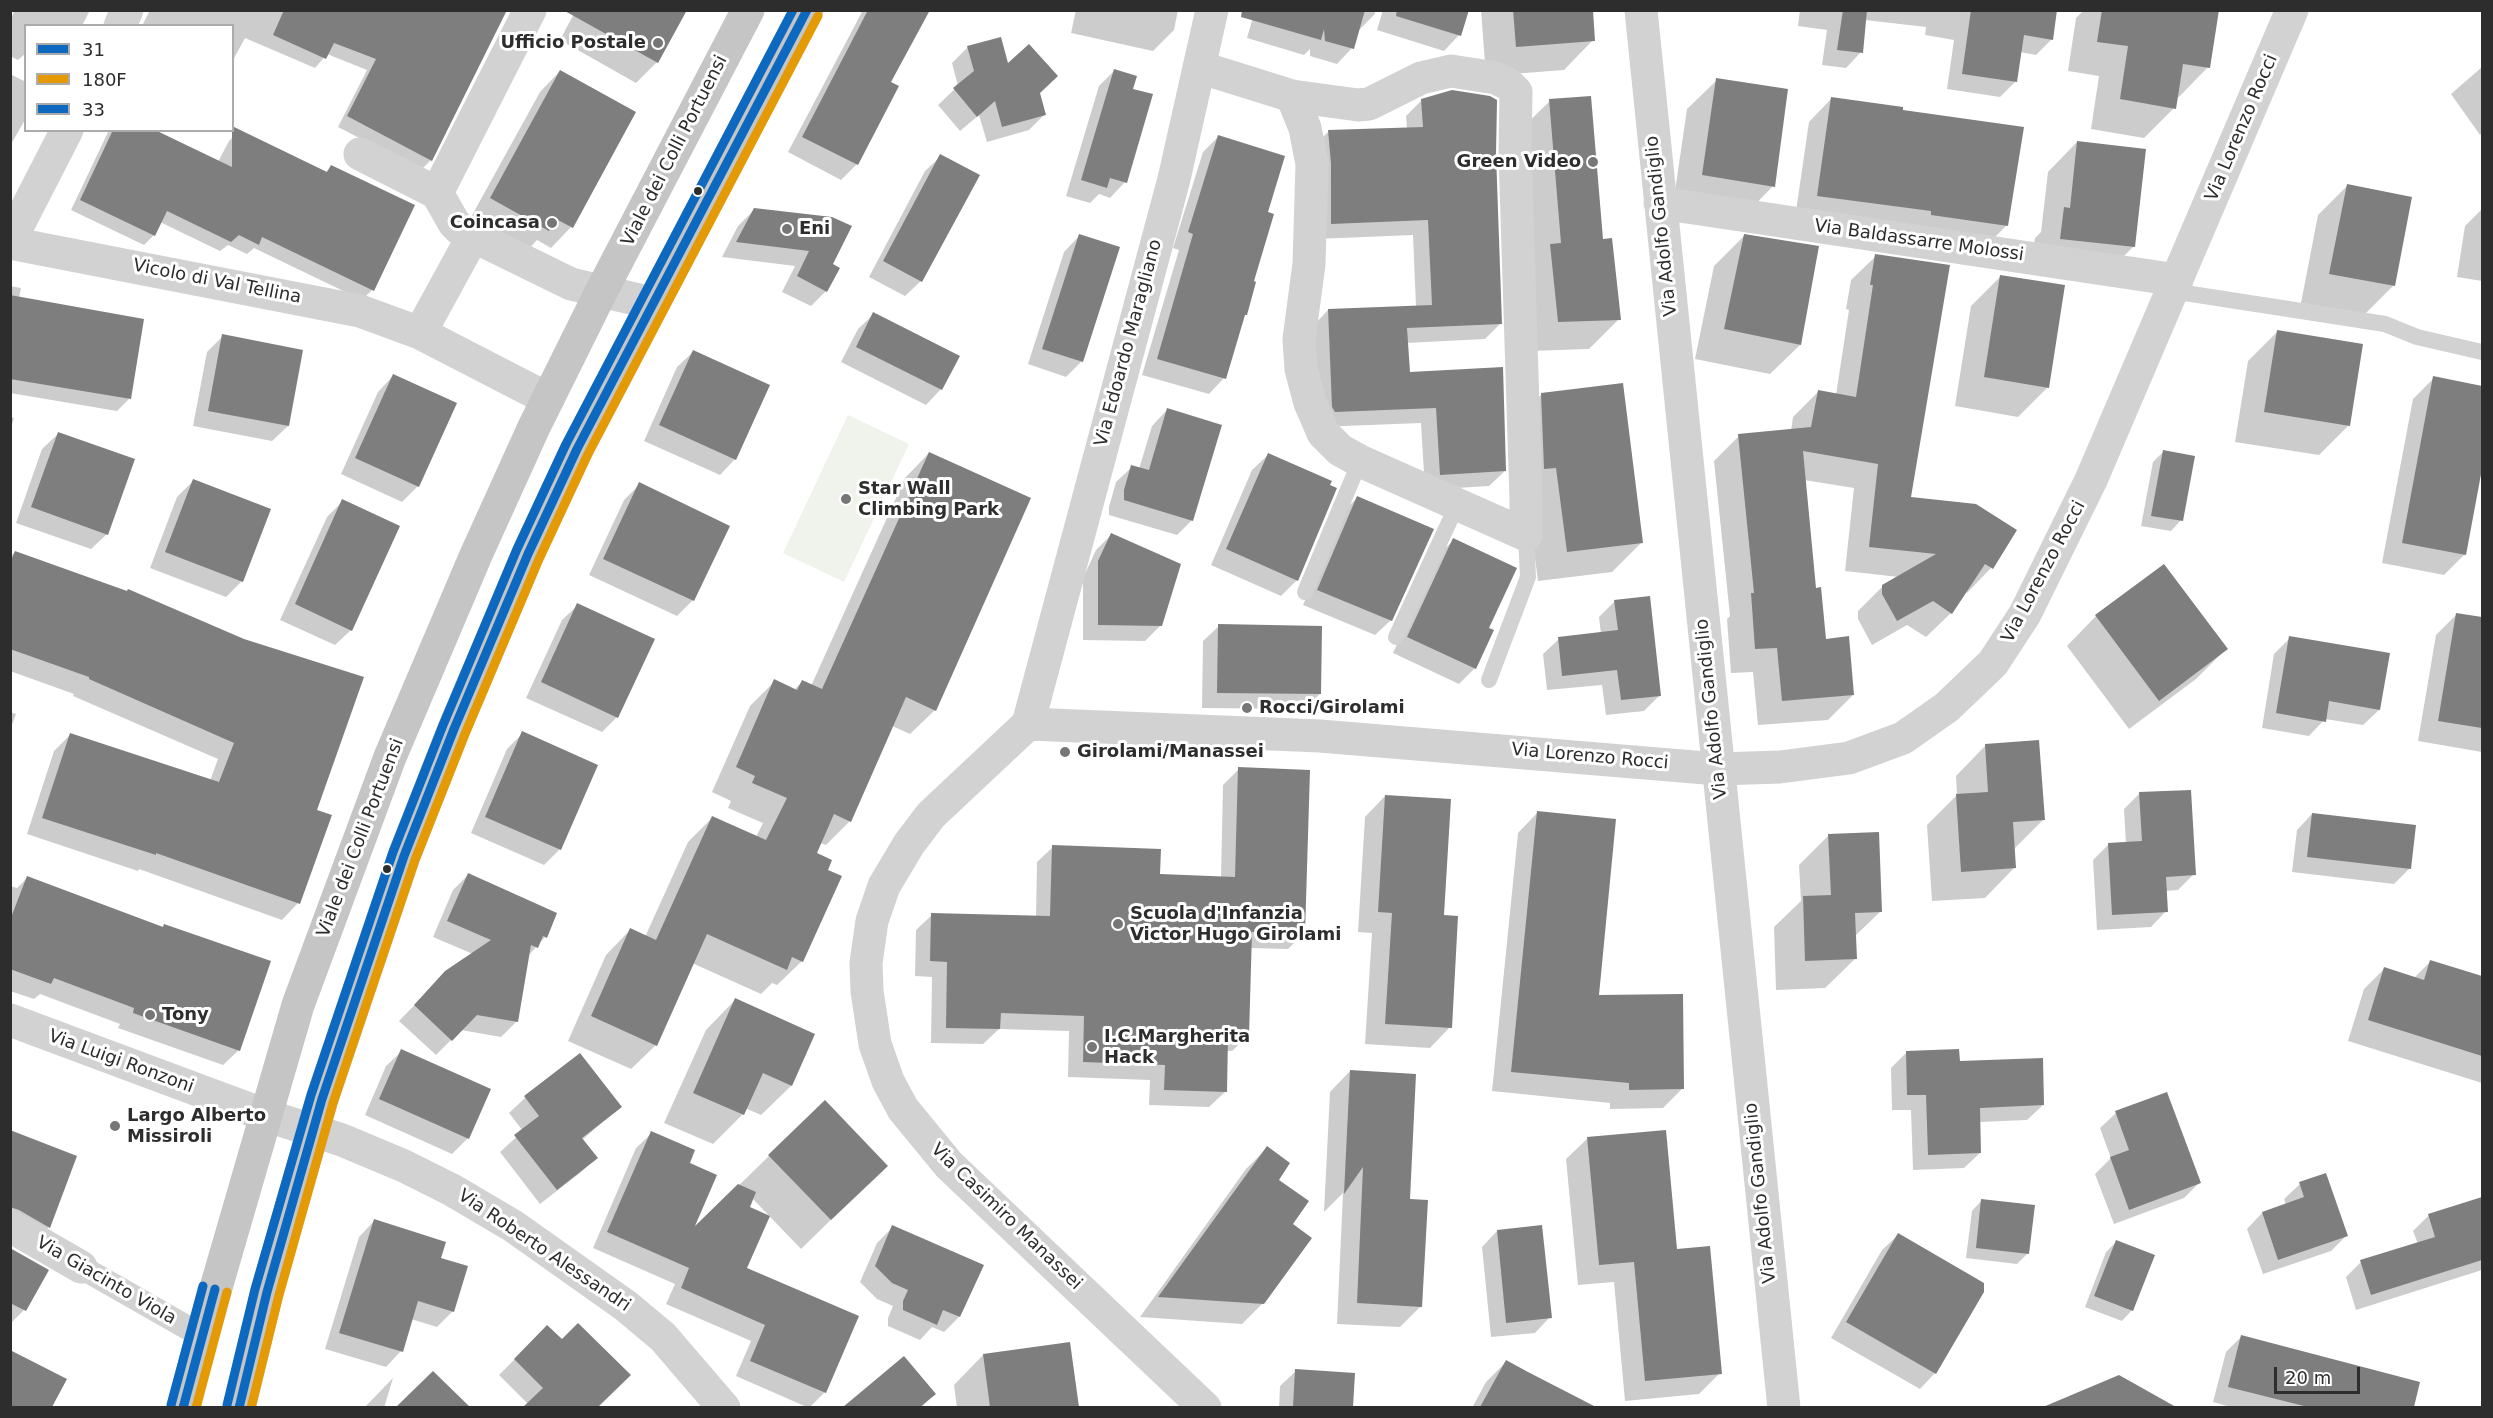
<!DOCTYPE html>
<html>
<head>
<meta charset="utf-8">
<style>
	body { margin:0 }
	#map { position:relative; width:2493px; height:1418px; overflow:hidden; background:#fff; font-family:"DejaVu Sans",sans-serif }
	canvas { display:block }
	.frame { position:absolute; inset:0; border:12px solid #2d2d2d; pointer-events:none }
	.legend { position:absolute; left:24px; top:24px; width:210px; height:108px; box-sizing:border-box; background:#fff; border:2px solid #ababab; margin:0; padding:8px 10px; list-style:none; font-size:18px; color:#2d2d2d }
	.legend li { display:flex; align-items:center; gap:12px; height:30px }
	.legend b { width:30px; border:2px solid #ababab }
	.scale { position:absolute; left:2274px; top:1367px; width:86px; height:27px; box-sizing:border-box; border:3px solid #2d2d2d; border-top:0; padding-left:8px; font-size:18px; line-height:21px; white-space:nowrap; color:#2d2d2d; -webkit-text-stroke:4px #fff; paint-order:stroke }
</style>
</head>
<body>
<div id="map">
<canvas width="2493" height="1418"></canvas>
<div class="frame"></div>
<ul class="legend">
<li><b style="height:8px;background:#0c69bf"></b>31</li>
<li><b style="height:8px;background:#e39a04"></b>180F</li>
<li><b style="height:8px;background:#0c69bf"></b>33</li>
</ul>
<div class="scale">20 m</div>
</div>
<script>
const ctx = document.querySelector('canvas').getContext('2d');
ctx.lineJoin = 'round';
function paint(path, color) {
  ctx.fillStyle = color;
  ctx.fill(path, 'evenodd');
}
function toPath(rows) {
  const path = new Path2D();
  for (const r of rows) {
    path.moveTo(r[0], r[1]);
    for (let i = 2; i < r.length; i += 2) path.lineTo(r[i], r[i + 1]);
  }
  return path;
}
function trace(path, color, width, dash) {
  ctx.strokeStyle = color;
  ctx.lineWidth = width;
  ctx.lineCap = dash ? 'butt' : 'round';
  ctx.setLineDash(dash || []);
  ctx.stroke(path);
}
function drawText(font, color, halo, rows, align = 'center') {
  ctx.font = font + ' "DejaVu Sans",sans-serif';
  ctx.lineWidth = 6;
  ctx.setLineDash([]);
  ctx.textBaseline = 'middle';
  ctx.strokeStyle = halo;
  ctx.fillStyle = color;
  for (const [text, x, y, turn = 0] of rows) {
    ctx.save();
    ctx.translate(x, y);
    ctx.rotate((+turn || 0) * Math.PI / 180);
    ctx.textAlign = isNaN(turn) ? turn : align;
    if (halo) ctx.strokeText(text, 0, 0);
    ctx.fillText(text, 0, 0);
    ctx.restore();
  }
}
paint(toPath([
	[848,415,909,444,844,582,783,553]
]), '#f0f3eb');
paint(toPath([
	[15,10,90,10,82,26,26,26,26,53,18,60,10,56,10,20],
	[150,10,505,10,431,160,421,170,338,127,367,70,327,54,315,68,245,38,232,62,232,26,142,26],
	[576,10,686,10,657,62,636,83,560,40],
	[863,10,929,10,889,82,897,86,856,165,841,180,788,152],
	[1076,10,1178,10,1174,30,1153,51,1071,33],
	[1255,10,1375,10,1375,14,1359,30,1352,48,1337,64,1310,56,1310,49,1304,55,1247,38],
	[1383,10,1467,10,1459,35,1444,51,1377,30],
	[1481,10,1591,10,1593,40,1564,70,1486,76],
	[1800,10,2056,10,2052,39,2036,55,2020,52,2016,81,2000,97,1947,89,1954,40,1925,35,1926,27,1865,20,1861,52,1846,68,1822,65,1827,30,1798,26],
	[2084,10,2217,10,2208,67,2179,97,2176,96,2174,108,2144,138,2091,129,2099,76,2068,71,2076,18],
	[968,47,1007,66,1038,94,1044,115,1029,130,987,142,979,115,960,131,938,105,958,86,952,63],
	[2482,67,2482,133,2480,135,2451,94],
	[560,71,571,227,551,248,537,240,527,251,470,219,540,92],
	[1114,71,1132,90,1125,182,1110,198,1099,194,1090,203,1066,196,1099,86],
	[10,74,26,82,26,118,10,146],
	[1717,80,1773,186,1744,216,1673,205,1687,109],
	[1831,99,1901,111,2007,225,1984,248,1795,218,1809,122],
	[1422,100,1495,154,1500,324,1485,339,1406,343,1408,374,1505,471,1489,486,1425,490,1421,423,1319,427,1313,326,1328,310,1416,307,1413,235,1316,239,1313,147,1328,132,1407,129,1406,116],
	[1550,101,1601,241,1619,319,1589,349,1529,351,1520,130],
	[109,130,152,130,218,162,229,141,239,131,325,173,331,167,372,290,362,300,254,248,247,254,228,245,220,251,160,222,154,235,144,245,71,210],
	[1219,136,1266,213,1242,317,1224,378,1209,394,1142,375,1179,250,1173,248,1203,152],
	[2077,142,2133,247,2104,276,2031,268,2035,238,2041,232,2048,172],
	[941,156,921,281,905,296,869,277,925,171],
	[2347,186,2393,286,2364,315,2301,303,2318,215],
	[754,210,831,265,826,291,811,306,782,292,795,266,722,257,738,226],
	[2481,210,2482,281,2457,277,2465,226],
	[1079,236,1082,361,1066,377,1028,364,1064,252],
	[1744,236,1800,345,1770,374,1695,359,1714,266],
	[1876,256,1909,498,1991,568,1967,593,1965,591,1951,613,1926,637,1907,625,1872,645,1858,619,1858,611,1883,586,1899,577,1845,571,1854,488,1804,480,1815,589,1825,640,1853,695,1828,720,1758,725,1753,672,1731,673,1727,619,1730,616,1714,461,1739,436,1791,431,1793,417,1818,392,1836,395,1849,310,1846,309,1851,280],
	[2001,276,2048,387,2018,417,1955,406,1971,306],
	[10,286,21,288,19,298,129,399,117,411,10,393],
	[874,314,941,389,926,405,841,362,858,329],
	[2278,331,2348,426,2319,455,2235,442,2248,361],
	[223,336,302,351,288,426,272,441,193,426,207,352],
	[693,352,735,459,720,475,644,441,677,367],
	[393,376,418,486,402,502,341,474,378,392],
	[2434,378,2482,386,2482,461,2465,554,2444,575,2382,563,2413,399],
	[1542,394,1642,542,1612,572,1538,581,1527,497,1512,424],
	[1167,410,1192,520,1177,535,1109,515,1109,507,1116,482,1132,467,1139,469,1152,426],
	[10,417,14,418,10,431],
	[58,434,107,534,91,549,16,523,42,449],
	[2163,452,2181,520,2171,531,2141,526,2153,462],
	[929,453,935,710,910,734,892,726,850,821,826,845,820,843,815,854,802,961,777,985,772,983,761,994,692,963,656,1045,631,1069,568,1041,606,955,630,930,645,937,688,842,712,818,756,837,763,823,728,808,731,801,712,792,750,706,775,681,794,690,802,682,811,686,905,478],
	[1268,455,1297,580,1281,596,1211,565,1252,470],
	[193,481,242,581,226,597,150,568,177,497],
	[640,484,693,600,677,616,589,575,624,500],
	[1357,498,1391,620,1375,635,1303,605,1342,513],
	[343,501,351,630,335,645,280,620,327,517],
	[1111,535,1161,625,1145,641,1083,640,1083,578,1096,550],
	[1454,540,1475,668,1459,684,1393,653,1438,555],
	[15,552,244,641,315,811,298,903,282,920,139,869,138,871,27,834,54,751,70,735,210,781,218,759,73,696,74,694,10,671,10,557],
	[1615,601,1660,695,1644,711,1606,715,1602,685,1547,690,1543,654,1559,639,1601,634,1599,617],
	[578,605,617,717,602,732,526,698,562,620],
	[2456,615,2482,619,2482,752,2418,741,2436,635],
	[2096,616,2226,649,2196,679,2129,729,2067,646],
	[1219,626,1320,694,1304,709,1202,708,1203,641],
	[2290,638,2379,710,2363,725,2325,719,2309,736,2262,728,2274,654],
	[10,712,16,714,10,730],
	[523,733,560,849,544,865,471,833,507,749],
	[1985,746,2043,820,2013,850,2014,868,1985,898,1932,901,1927,825,1957,795,1956,776],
	[1239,769,1303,934,1288,949,1250,948,1248,1036,1232,1051,1226,1051,1225,1092,1209,1107,1149,1105,1150,1080,1068,1077,1069,1031,999,1029,983,1044,931,1043,932,977,915,976,916,930,932,915,1036,917,1037,862,1053,847,1158,876,1221,878,1223,785],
	[2140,793,2194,874,2178,890,2165,891,2166,911,2151,927,2097,930,2093,860,2109,844,2126,844,2124,809],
	[1385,796,1450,1027,1430,1048,1365,1044,1372,933,1358,932,1365,817],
	[1537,813,1597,997,1682,1089,1663,1108,1610,1109,1610,1103,1492,1091,1518,833],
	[2312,814,2410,868,2394,884,2292,872,2297,830],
	[1829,835,1880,912,1854,937,1855,959,1825,988,1776,990,1774,927,1801,901,1799,865],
	[468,875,545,937,528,956,516,1022,501,1037,461,1030,436,1055,399,1021,430,989,473,954,433,937,453,890],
	[27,878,239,1050,223,1065,118,1028,120,1024,40,994,34,999,10,991,10,886,17,888],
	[2431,961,2482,978,2482,1083,2348,1041,2364,989,2384,969,2414,978],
	[735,1000,791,1086,761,1115,745,1108,743,1114,713,1144,664,1123,706,1030],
	[402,1051,468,1138,452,1154,365,1115,386,1066],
	[1907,1052,1959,1063,2043,1105,2027,1120,1979,1122,1980,1153,1964,1168,1913,1170,1911,1110,1892,1110,1891,1068],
	[580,1055,620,1107,582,1140,596,1158,580,1173,540,1204,500,1152,523,1131,509,1113,525,1098],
	[1350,1071,1408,1200,1421,1306,1400,1327,1337,1324,1343,1193,1324,1212,1330,1092],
	[2116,1113,2199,1183,2184,1198,2114,1224,2095,1174,2111,1158,2100,1128],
	[10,1132,49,1227,30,1246,10,1235],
	[652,1133,688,1164,691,1232,769,1156,886,1166,801,1249,752,1198,748,1208,745,1268,825,1392,809,1408,736,1376,751,1341,666,1304,675,1284,593,1248,636,1148],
	[1587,1139,1676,1251,1720,1373,1699,1394,1625,1401,1614,1282,1578,1285,1566,1159],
	[1267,1148,1291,1224,1263,1303,1242,1324,1140,1317,1246,1169],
	[2300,1184,2346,1236,2331,1251,2263,1274,2247,1229,2262,1213,2286,1205,2284,1199],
	[2482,1199,2482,1270,2356,1310,2346,1277,2361,1262,2418,1244,2413,1231,2429,1215],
	[1982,1200,2027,1254,2017,1264,1966,1258,1972,1211],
	[374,1221,440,1259,453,1311,437,1327,411,1319,401,1351,386,1367,325,1349,359,1237],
	[893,1227,959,1317,944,1332,932,1327,920,1340,888,1326,888,1318,893,1306,877,1299,860,1282,877,1243],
	[1497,1231,1550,1317,1535,1333,1491,1337,1482,1247],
	[1898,1235,1935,1373,1920,1389,1831,1338,1882,1250],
	[2116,1242,2132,1310,2122,1321,2085,1307,2106,1252],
	[10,1250,47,1271,24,1310,10,1324],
	[547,1327,562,1341,629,1375,596,1408,525,1408,528,1404,499,1375],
	[2242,1336,2419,1383,2412,1408,2234,1408,2213,1402,2226,1352],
	[1069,1343,1078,1408,957,1408,954,1385,983,1355],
	[10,1352,65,1380,51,1408,10,1408],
	[1506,1362,1592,1408,1472,1408,1486,1382],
	[1296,1371,1354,1375,1351,1408,1279,1408,1280,1386],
	[433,1373,462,1401,456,1408,398,1408],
	[2119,1377,2173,1408,2061,1408,2071,1397],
	[393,1378,384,1408,364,1408],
	[934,1394,921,1408,846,1408,850,1404]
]), '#0003');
paint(toPath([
	[284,10,507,10,432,161,347,116,376,59,334,43,326,59,273,35],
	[563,10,687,10,658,63],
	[868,10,930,10,891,82,899,86,858,165,802,137],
	[1242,10,1365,10,1354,49,1325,41,1324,29,1321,40,1241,17],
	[1397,10,1469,10,1461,36,1396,16],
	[1513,10,1593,10,1595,41,1516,47],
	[1843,10,1867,10,1863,53,1837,50],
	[1971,10,2057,10,2053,40,2024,35,2017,82,1962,74],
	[2102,10,2219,10,2210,68,2183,64,2176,109,2120,99,2128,46,2097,42],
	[1001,37,1008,63,1029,44,1058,76,1040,93,1046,115,1002,127,995,101,977,117,953,88,974,71,967,46],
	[1114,69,1137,76,1133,89,1153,94,1127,183,1110,178,1107,188,1081,180],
	[560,70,636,112,573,228,556,219,549,231,490,198],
	[1716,78,1788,89,1775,187,1702,175],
	[1452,90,1490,96,1497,100,1496,154,1502,324,1407,328,1410,372,1503,367,1506,471,1440,475,1436,408,1335,412,1332,407,1328,309,1432,305,1428,220,1331,224,1331,164,1328,130,1423,127,1421,99],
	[1591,96,1603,239,1612,238,1621,320,1558,322,1550,244,1561,243,1549,99],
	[1831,97,1903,107,1903,110,2024,127,2008,226,1931,215,1931,211,1817,196],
	[232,126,327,172,331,165,415,205,374,291,262,237,259,245,239,235,231,242,167,211,155,236,80,200,113,130,155,130,232,167],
	[1218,135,1285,156,1268,212,1274,214,1254,281,1256,282,1247,315,1245,315,1226,379,1157,359,1193,234,1188,232],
	[2077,141,2146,149,2135,247,2060,239,2064,207,2070,208],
	[940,154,980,175,922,282,883,261],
	[2347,184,2412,197,2395,286,2329,274],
	[754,208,832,217,852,226,833,264,840,268,827,292,797,276,809,251,736,242],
	[1079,234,1120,247,1083,362,1042,349],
	[1744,234,1819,246,1801,345,1724,329],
	[1875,254,1950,265,1911,497,1976,504,2017,530,1993,569,1985,564,1952,614,1933,601,1897,621,1882,594,1882,585,1936,554,1869,547,1878,464,1803,451,1816,588,1821,587,1826,639,1849,636,1854,695,1782,701,1777,648,1755,649,1751,593,1754,593,1738,434,1811,427,1818,390,1856,397,1873,285,1870,285],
	[2000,275,2065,285,2049,388,1984,377],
	[10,295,144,319,131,399,10,379],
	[873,312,960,356,942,390,856,347],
	[2277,330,2363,344,2350,426,2264,412],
	[222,334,303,350,289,426,208,411],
	[693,350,770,385,736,460,659,425],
	[393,374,457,403,419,487,355,458],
	[2433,376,2482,386,2482,469,2466,555,2402,543],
	[1623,383,1643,543,1567,552,1556,468,1544,469,1541,393],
	[1167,408,1222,425,1193,521,1124,500,1124,490,1131,465,1149,470],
	[58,432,135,459,108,535,31,507],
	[2163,450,2195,456,2183,521,2151,516],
	[929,452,1031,498,936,711,906,697,851,822,834,814,817,853,832,860,828,870,842,876,803,962,792,957,787,970,707,934,657,1046,591,1016,630,928,656,940,712,816,766,840,787,798,752,783,755,776,736,767,774,679,797,690,802,680,822,689],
	[1268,453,1332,481,1330,485,1337,488,1298,581,1226,549],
	[193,479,271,509,243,582,165,552],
	[639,482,730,526,694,601,603,559],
	[1357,496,1434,529,1392,621,1317,590],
	[342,499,400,526,352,631,295,604],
	[1111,533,1181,564,1162,626,1098,625,1098,561],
	[1453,538,1517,568,1489,628,1494,630,1476,669,1407,637],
	[15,551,127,591,128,589,244,639,364,677,317,810,332,815,300,904,156,853,156,855,42,818,70,733,219,782,234,743,89,679,89,677,10,649,10,563],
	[2164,564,2228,649,2159,701,2095,615],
	[1650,596,1661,696,1621,700,1617,670,1562,676,1558,637,1618,630,1614,600],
	[577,603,655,639,618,718,541,682],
	[2456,613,2482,617,2482,728,2438,721],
	[1218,624,1322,626,1321,694,1217,693],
	[2289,636,2390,653,2380,710,2329,701,2326,722,2276,713],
	[522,731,598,765,561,850,485,817],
	[2039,740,2045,820,2013,822,2016,868,1961,872,1956,794,1988,792,1985,744],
	[1238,767,1310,770,1305,934,1252,932,1249,1036,1228,1036,1227,1092,1164,1090,1165,1065,1083,1062,1084,1016,1001,1013,1000,1029,946,1028,947,962,930,961,931,913,1050,916,1052,845,1161,849,1160,874,1235,877],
	[2191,790,2196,875,2166,877,2168,912,2112,915,2108,843,2142,841,2139,792],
	[1385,795,1451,799,1444,915,1458,916,1452,1028,1385,1024,1392,913,1378,912],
	[1537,811,1616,819,1599,995,1683,994,1684,1089,1629,1090,1629,1083,1511,1072],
	[2312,813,2416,825,2411,869,2307,857],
	[1879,832,1882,912,1855,913,1857,959,1805,961,1803,896,1831,895,1828,834],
	[468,873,557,913,547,938,543,936,538,948,531,945,518,1022,477,1015,452,1041,414,1005,445,971,491,940,447,921],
	[27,876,163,927,164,924,271,961,240,1051,133,1013,134,1008,54,978,51,984,10,969,10,920],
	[2430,960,2482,976,2482,1056,2368,1020,2384,967,2424,980],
	[735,998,815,1034,792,1086,763,1073,744,1115,693,1093],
	[401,1049,491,1089,469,1139,379,1099],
	[1959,1049,1960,1061,2043,1058,2044,1105,1980,1108,1981,1153,1928,1155,1926,1095,1907,1095,1906,1051],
	[580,1053,622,1107,582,1138,598,1158,557,1190,514,1135,539,1116,524,1096],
	[1350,1070,1416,1074,1410,1199,1428,1200,1422,1307,1357,1303,1363,1167,1344,1194],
	[2167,1092,2201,1183,2129,1210,2110,1157,2129,1150,2115,1111],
	[825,1100,888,1166,831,1220,768,1155],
	[10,1130,77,1156,50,1228,19,1210,10,1207],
	[1666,1130,1677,1249,1710,1246,1722,1374,1645,1381,1634,1262,1599,1265,1587,1137],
	[651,1131,695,1150,690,1163,717,1175,695,1226,738,1184,756,1192,750,1207,770,1216,747,1268,859,1316,826,1393,750,1361,765,1325,681,1288,689,1268,607,1232],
	[1267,1146,1290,1163,1279,1180,1309,1201,1293,1224,1312,1238,1264,1304,1158,1297],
	[2326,1173,2348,1236,2278,1260,2262,1212,2304,1197,2299,1182],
	[2482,1197,2482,1260,2371,1295,2360,1260,2435,1237,2428,1214],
	[1981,1199,2035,1205,2029,1254,1976,1248],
	[374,1219,446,1242,441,1258,468,1266,454,1312,418,1301,403,1352,339,1333],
	[892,1225,984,1265,960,1317,943,1310,937,1325,903,1310,903,1301,908,1290,892,1283,875,1266],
	[1542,1225,1552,1318,1506,1323,1497,1230],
	[1898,1233,1984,1283,1984,1292,1936,1374,1846,1322],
	[2116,1240,2155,1255,2133,1311,2094,1296],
	[10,1248,49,1270,26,1311,10,1303],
	[578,1323,631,1375,598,1407,523,1407,543,1388,514,1359,547,1325,562,1339],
	[2241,1335,2420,1382,2414,1407,2308,1407,2228,1387],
	[1070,1342,1079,1407,990,1407,983,1354],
	[10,1350,67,1379,52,1407,10,1407],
	[904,1356,936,1394,920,1407,843,1407],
	[1506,1360,1528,1372,1596,1407,1480,1407],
	[1295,1369,1355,1373,1353,1407,1293,1407],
	[433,1371,470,1407,396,1407],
	[2119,1375,2176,1407,2043,1407]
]), '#7e7e7e');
trace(toPath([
	[2172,291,2385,324,2417,337,2482,352],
	[1305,592,1360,461],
	[1396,637,1457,505],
	[1489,680,1528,577,1526,535]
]), '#d2d2d2', 16);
trace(toPath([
	[81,1267,202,1336]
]), '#d2d2d2', 24);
trace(toPath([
	[1641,10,1784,1408],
	[120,26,127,10],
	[1199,67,1292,96,1358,105,1369,104,1421,78,1451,71,1496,78,1508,84,1516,92,1515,153,1526,500,1526,535,1360,461,1340,450,1323,433,1310,403,1301,369,1299,339,1309,264,1312,164,1305,128,1292,96],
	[360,154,437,193,454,223,460,229,473,236],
	[437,193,530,10],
	[1660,203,2177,280],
	[10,241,67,130],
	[10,243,360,311,420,333,548,399],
	[420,333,473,236,571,284,652,303],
	[1028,724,1320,736,1718,769,1780,767,1849,758,1903,738,1947,707,1993,663,2025,614,2091,480,2292,10],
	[1028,724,931,815,909,844,884,886,872,921,866,963,867,991,875,1044,888,1081,903,1109,949,1165,1205,1408],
	[1028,724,1174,179,1212,10],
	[10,1020,265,1115,342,1140,404,1166,452,1190,513,1226,626,1306,663,1337,724,1408],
	[10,1226,81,1267]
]), '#d2d2d2', 33);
trace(toPath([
	[183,1408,202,1336,298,1005,390,757,476,555,534,427,601,292,748,10],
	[239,1408,267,1292,322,1099,404,856,454,729,528,554,577,449,807,10]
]), '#c5c5c5', 33);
trace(toPath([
	[183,1408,215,1289],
	[239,1408,267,1292,322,1099,404,856,454,729,528,554,577,449,807,10]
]), '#0c69bf', 9);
trace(toPath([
	[196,1408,227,1292],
	[251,1408,279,1295,333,1103,415,860,465,734,539,559,588,454,818,16]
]), '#e39a04', 9);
trace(toPath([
	[171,1405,203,1286],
	[227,1405,255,1289,311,1095,393,852,443,725,517,549,566,444,793,10]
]), '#0c69bf', 9);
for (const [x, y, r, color] of [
	[658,43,6,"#767676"],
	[1593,162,6,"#767676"],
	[698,191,5,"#2d2d2d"],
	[552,223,6,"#767676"],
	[787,229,6,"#767676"],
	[846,499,6,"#767676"],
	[1247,708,6,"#767676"],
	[1065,752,6,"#767676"],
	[387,869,5,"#2d2d2d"],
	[1118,924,6,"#767676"],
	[150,1015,6,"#767676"],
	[1092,1047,6,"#767676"],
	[115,1126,6,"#767676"]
]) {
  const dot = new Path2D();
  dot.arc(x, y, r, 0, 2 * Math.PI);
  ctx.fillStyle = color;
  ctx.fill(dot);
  trace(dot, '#fff', 2);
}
drawText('bold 18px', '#2d2d2d', '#fff', [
	["Ufficio Postale",646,43,"right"],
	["Green Video",1581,162,"right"],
	["Coincasa",540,223,"right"],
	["Eni",799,229],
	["Star Wall",858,489],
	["Climbing Park",858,510],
	["Rocci/Girolami",1259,708],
	["Girolami/Manassei",1077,752],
	["Scuola d'Infanzia",1130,914],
	["Victor Hugo Girolami",1130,935],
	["Tony",162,1015],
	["I.C.Margherita",1104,1037],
	["Hack",1104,1058],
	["Largo Alberto",127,1116],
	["Missiroli",127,1137]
], 'left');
drawText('18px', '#2d2d2d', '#fff', [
	["Via Lorenzo Rocci",2242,128,-67],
	["Viale dei Colli Portuensi",675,151,-63],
	["Via Adolfo Gandiglio",1662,226,-96],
	["Via Baldassarre Molossi",1919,241,8],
	["Vicolo di Val Tellina",217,282,11],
	["Via Edoardo Maragliano",1129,343,-75],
	["Via Lorenzo Rocci",2044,572,-62],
	["Via Adolfo Gandiglio",1712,709,-96],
	["Via Lorenzo Rocci",1590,757,5],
	["Viale dei Colli Portuensi",361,838,-69],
	["Via Luigi Ronzoni",121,1062,20],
	["Via Adolfo Gandiglio",1761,1193,-96],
	["Via Casimiro Manassei",1006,1217,44],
	["Via Roberto Alessandri",544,1251,34],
	["Via Giacinto Viola",106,1281,30]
]);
</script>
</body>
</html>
